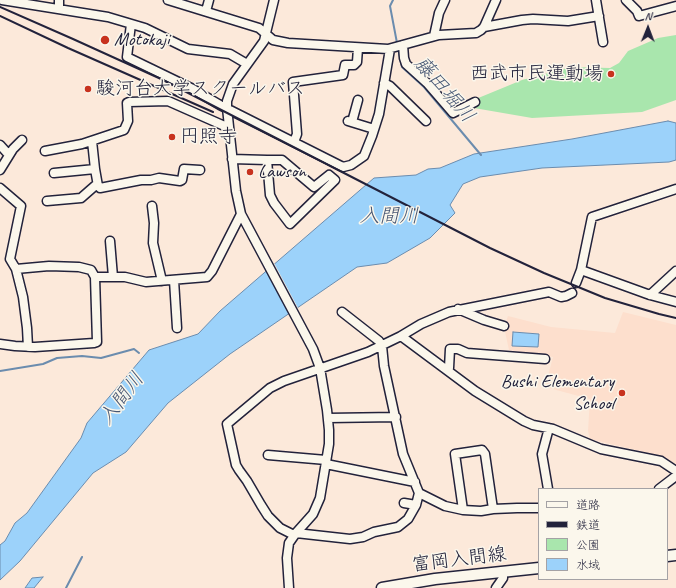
<!DOCTYPE html>
<html>
<head>
<meta charset="utf-8">
<style>
	body { margin:0 }
	#map { position:relative; width:676px; height:588px; overflow:hidden; background:#fce9da; font-family:Caveat,"Klee One",sans-serif }
	canvas { display:block }
	.legend { position:absolute; left:538px; top:488px; width:130px; height:92px; box-sizing:border-box; background:#fbf7ec; border:1px solid #a4a2a5; margin:0; padding:5px 7px; list-style:none; font-size:12px; color:#22223b }
	.legend li { display:flex; align-items:center; gap:8px; height:20px }
	.legend b { width:20px; border:1px solid #a4a2a5 }
	.north { position:absolute; left:628px; top:8px; width:40px; height:40px; -webkit-text-stroke:3px #fbf7ec; paint-order:stroke; rotate:1deg; font-size:11px; font-weight:700; line-height:16px; text-align:center; color:#22223b }
	.north::after { content:''; display:block; margin:auto; width:14px; height:18px; background:#22223b; clip-path:polygon(50% 0,100% 100%,50% 72%,0 100%) }
</style>
</head>
<body>
<div id="map">
<canvas width="676" height="588"></canvas>
<ul class="legend">
<li><b style="height:5px;background:#fbf7ec"></b>道路</li>
<li><b style="height:5px;background:#22223b"></b>鉄道</li>
<li><b style="height:11px;background:#a9e6ad"></b>公園</li>
<li><b style="height:11px;background:#9cd2fa"></b>水域</li>
</ul>
<div class="north">N</div>
</div>
<script>
const ctx = document.querySelector('canvas').getContext('2d');
ctx.lineJoin = 'round';
function paint(path, color) {
  ctx.fillStyle = color;
  ctx.fill(path, 'evenodd');
}
function toPath(rows) {
  const path = new Path2D();
  for (const r of rows) {
    path.moveTo(r[0], r[1]);
    for (let i = 2; i < r.length; i += 2) path.lineTo(r[i], r[i + 1]);
  }
  return path;
}
function trace(path, color, width, dash) {
  ctx.strokeStyle = color;
  ctx.lineWidth = width;
  ctx.lineCap = dash ? 'butt' : 'round';
  ctx.setLineDash(dash || []);
  ctx.stroke(path);
}
function drawText(font, color, halo, rows, align = 'center') {
  ctx.font = font + ' Caveat,"Klee One",sans-serif';
  ctx.lineWidth = 3;
  ctx.setLineDash([]);
  ctx.textBaseline = 'middle';
  ctx.strokeStyle = halo;
  ctx.fillStyle = color;
  for (const [text, x, y, turn = 0] of rows) {
    ctx.save();
    ctx.translate(x, y);
    ctx.rotate((+turn || 0) * Math.PI / 180);
    ctx.textAlign = isNaN(turn) ? turn : align;
    if (halo) ctx.strokeText(text, 0, 0);
    ctx.fillText(text, 0, 0);
    ctx.restore();
  }
}
paint(toPath([
	[623,312,676,325,676,464,660,456,590,439,588,431,590,399,545,387,553,357,509,350,504,327,508,316,551,327,615,333]
]), '#fddfcd');
paint(toPath([
	[676,35,676,100,642,112,532,118,474,108,471,101,522,80,571,67,610,68,619,63,628,51,658,38]
]), '#a9e6ad');
const water = toPath([
	[668,121,676,123,676,160,669,162,542,168,480,177,463,184,450,205,455,213,430,238,387,263,357,267,230,354,168,403,126,452,93,473,20,561,0,580,0,545,5,541,15,523,27,513,81,438,87,423,149,350,198,334,220,311,374,178,416,175,428,169,440,168,474,154,572,139,668,121],
	[513,332,539,334,538,347,512,346,513,332],
	[43,577,34,588,25,588,32,578,43,577]
]);
paint(water, '#9cd2fa');
trace(water, '#6b8cae', 1);
paint(toPath([
	[273,261,299,310,290,316,265,269]
]), '#fce9da');
trace(toPath([
	[393,0,390,6,397,43],
	[398,48,402,67,424,87,481,155],
	[0,371,43,364,57,358,82,356,101,358,134,349,139,353],
	[66,588,82,557]
]), '#6b8cae', 2);
const minor = toPath([
	[2,0,108,17,145,28,188,49,230,54,247,64],
	[168,0,259,28,273,40,288,43,388,49,439,35,476,33,481,30,484,27,496,0],
	[274,0,264,41,233,84,227,101,227,108,236,191,241,214,313,349,320,368,327,410,329,430,329,444,320,498,313,514,296,533,289,543,287,558,289,588],
	[596,0,603,42],
	[626,0,637,11,639,16,676,6],
	[59,8,59,0],
	[206,11,209,0],
	[131,24,127,57,191,88,220,105,343,167,351,165,364,156,372,136,379,114,390,49],
	[484,27,522,20,533,19,568,21,599,16],
	[434,36,439,13,445,0],
	[403,45,404,58,406,64,427,83,453,113,475,102],
	[384,83,390,86,426,121],
	[348,121,374,129],
	[352,122,358,100],
	[294,142,297,134,293,82,343,75,345,65,354,65,357,62,358,48],
	[0,145,9,155],
	[45,151,82,144,124,130,128,121,127,103,129,102,168,101,229,128],
	[232,159,267,160,282,160,314,187,329,175,335,180,290,224,274,203,270,195,267,160],
	[95,169,98,186,100,188,141,180,151,180,159,178,180,181,182,180,184,169,200,170],
	[0,170,13,149,22,140],
	[54,173,95,169,92,141],
	[0,188,21,206,10,259,16,269,49,266,79,267,91,270,95,277],
	[47,201,81,198,97,184],
	[152,206,154,223,153,243,162,281],
	[110,241,113,277],
	[16,269,23,297,27,328,28,347],
	[581,270,650,295,676,302],
	[174,280,177,328],
	[576,283,581,270,592,217,676,189],
	[650,295,676,271],
	[458,309,484,320,504,326],
	[342,312,379,341,382,346,384,366,403,454,419,493,416,505,404,503],
	[401,336,475,391,524,421,533,425,553,429,601,449,661,461,676,471],
	[0,344,15,346,35,347,94,343,97,342,95,277,125,277,146,282,207,277,212,271,241,214],
	[447,370,449,368,450,349,458,349,467,353,545,359],
	[328,418,396,417],
	[268,455,326,460],
	[326,464,415,482],
	[548,489,542,454,549,428],
	[659,489,676,476],
	[419,493,445,506,463,510,481,511,493,509,517,508,539,508],
	[463,510,455,454,482,450,485,454,493,509],
	[296,533,350,539,363,537,374,532,398,527,408,519,416,505],
	[294,535,280,528,268,516,261,505,247,481,239,470,236,465,227,424,270,388,284,381,368,352,401,336,421,324,449,312,549,292,561,297,566,296,572,293],
	[496,588,503,578,503,572]
]);
const major = toPath([
	[667,556,676,555],
	[382,588,435,579,539,568]
]);
trace(minor, '#22223b', 11);
trace(major, '#22223b', 13);
trace(minor, '#fbf7ec', 8);
trace(major, '#fbf7ec', 10);
trace(toPath([
	[0,7,73,39,161,79,490,248,544,273,605,298,659,314,676,318],
	[0,16,68,48,213,112]
]), '#22223b', 2);
for (const [x, y, r, color] of [
	[105,40,5,"#c8321e"],
	[611,74,4,"#c8321e"],
	[88,89,4,"#c8321e"],
	[172,137,4,"#c8321e"],
	[250,172,4,"#c8321e"],
	[622,393,4,"#c8321e"]
]) {
  const dot = new Path2D();
  dot.arc(x, y, r, 0, 2 * Math.PI);
  ctx.fillStyle = color;
  ctx.fill(dot);
  trace(dot, '#fbf7ec', 1.5);
}
drawText('19px', '#22223b', '#fbf7ec', [
	["Motokaji",114,40],
	["西武市民運動場",603,74,"right"],
	["駿河台大学スクールバス",96,89],
	["円照寺",180,137],
	["Lawson",258,172],
	["Bushi Elementary",614,382,"right"],
	["School",614,404,"right"]
], 'left');
drawText('19px', '#22223b', '#fbf7ec', [
	["富岡入間線",459,560,-7]
]);
drawText('italic 20px', '#475774', '#fbf7ec', [
	["藤田堀川",444,90,49],
	["入間川",389,217],
	["入間川",122,399,-53]
]);
</script>
</body>
</html>
